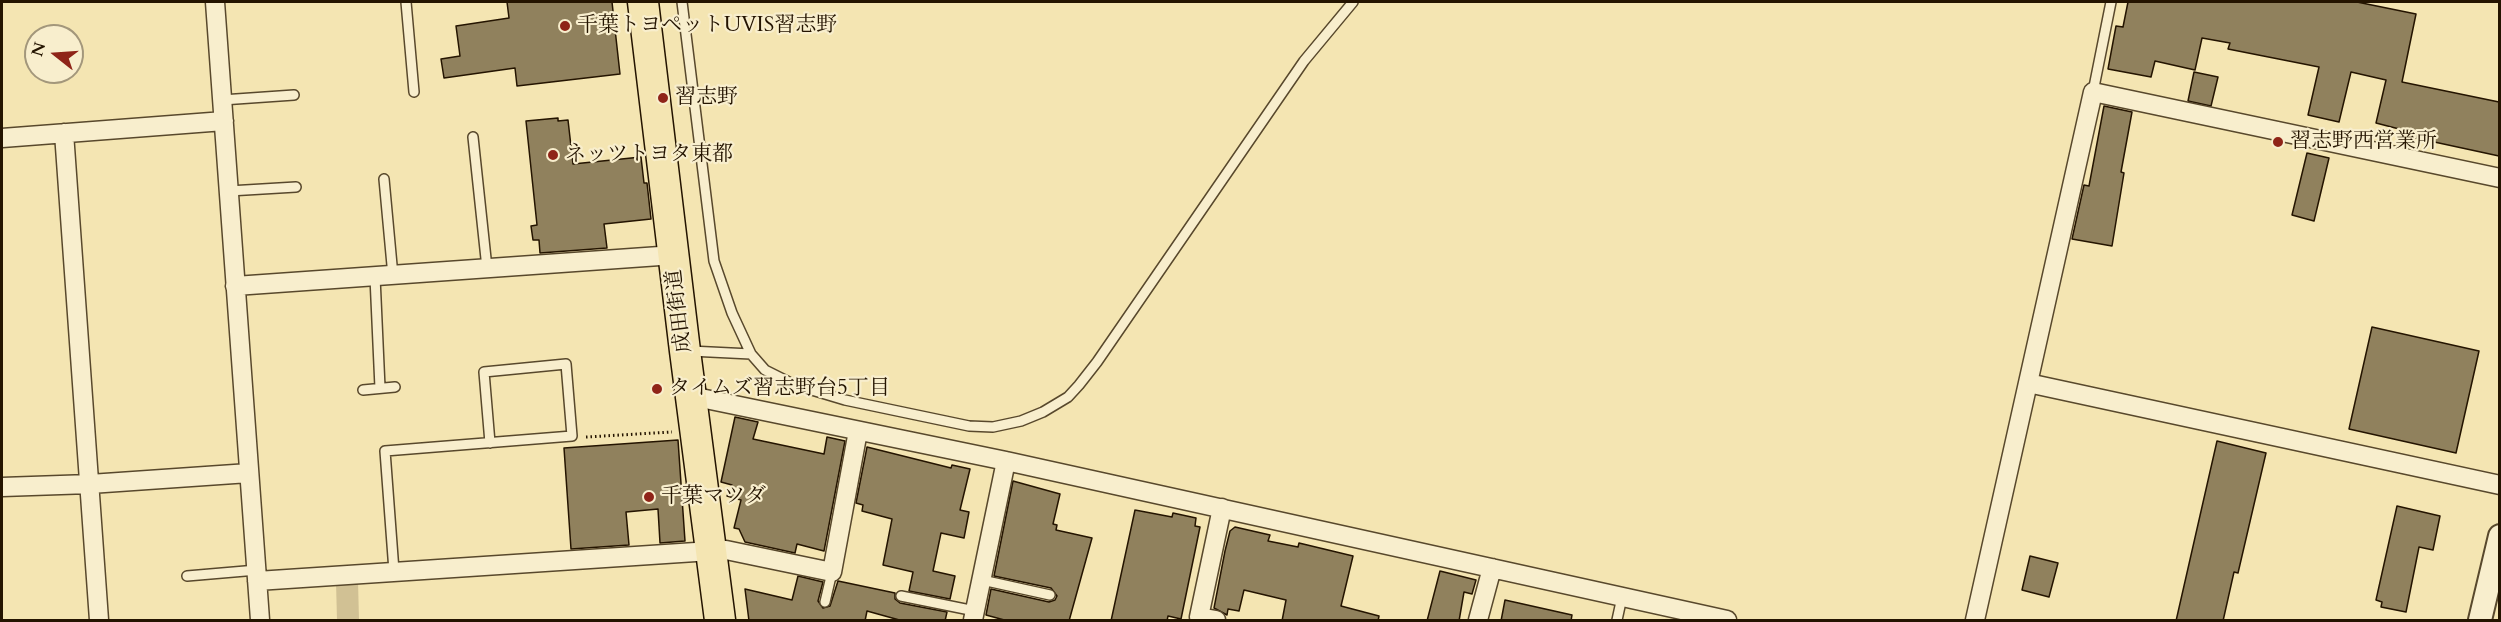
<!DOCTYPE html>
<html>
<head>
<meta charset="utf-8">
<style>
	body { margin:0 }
	#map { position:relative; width:2501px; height:622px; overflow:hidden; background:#f4e5b2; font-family:Cardo,serif }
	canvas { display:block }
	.frame { position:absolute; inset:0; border:3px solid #241400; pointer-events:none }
	.north { position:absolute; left:24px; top:24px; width:60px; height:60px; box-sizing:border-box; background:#f8eecd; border:2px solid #a3977b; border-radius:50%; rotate:287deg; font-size:16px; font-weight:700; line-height:24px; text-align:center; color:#241400 }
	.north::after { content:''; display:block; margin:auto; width:21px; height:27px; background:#8f2418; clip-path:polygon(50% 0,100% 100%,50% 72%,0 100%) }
</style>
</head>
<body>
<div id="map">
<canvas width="2501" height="622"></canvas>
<div class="frame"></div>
<div class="north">N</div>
</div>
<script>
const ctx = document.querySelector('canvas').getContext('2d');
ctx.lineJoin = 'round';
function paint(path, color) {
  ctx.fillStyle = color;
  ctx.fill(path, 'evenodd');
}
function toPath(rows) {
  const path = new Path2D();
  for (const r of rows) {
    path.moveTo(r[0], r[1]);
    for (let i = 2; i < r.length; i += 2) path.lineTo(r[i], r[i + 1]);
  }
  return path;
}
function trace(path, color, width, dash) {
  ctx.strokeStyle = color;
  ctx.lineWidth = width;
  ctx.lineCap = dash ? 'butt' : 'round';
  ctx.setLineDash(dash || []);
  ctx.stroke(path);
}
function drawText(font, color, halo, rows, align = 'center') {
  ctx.font = font + ' Cardo,"Noto Serif JP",serif';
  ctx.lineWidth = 4.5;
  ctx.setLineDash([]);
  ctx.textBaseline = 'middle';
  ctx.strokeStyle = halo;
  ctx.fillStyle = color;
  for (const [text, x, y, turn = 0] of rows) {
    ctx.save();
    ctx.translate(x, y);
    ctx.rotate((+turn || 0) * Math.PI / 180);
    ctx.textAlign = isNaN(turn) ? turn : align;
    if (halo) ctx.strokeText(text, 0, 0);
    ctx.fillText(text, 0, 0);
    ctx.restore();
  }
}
paint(toPath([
	[358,581,359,620,337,620,336,582]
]), '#d1c194');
const building = toPath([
	[507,2,612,2,620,74,517,86,515,68,444,78,441,59,460,56,456,26,509,18,507,2],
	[2128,2,2357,2,2416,14,2402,82,2499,102,2499,156,2402,135,2403,130,2376,123,2386,80,2351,72,2339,122,2308,115,2319,67,2228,49,2230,43,2202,38,2195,70,2155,61,2151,77,2108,69,2116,26,2123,27,2128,2],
	[2194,72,2218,77,2211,106,2188,101,2194,72],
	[2104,106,2132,112,2121,172,2124,173,2112,246,2072,239,2084,185,2089,186,2104,106],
	[558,118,558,121,568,120,573,164,641,157,644,183,647,183,651,219,604,224,607,248,540,253,539,240,533,240,531,226,537,225,526,121,558,118],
	[2307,153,2329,158,2314,221,2292,215,2307,153],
	[2372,327,2479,351,2456,453,2349,429,2372,327],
	[735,417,758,422,753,439,824,454,827,437,845,441,824,551,797,544,795,553,745,542,739,529,734,528,741,500,727,496,732,485,721,482,735,417],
	[678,440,685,541,660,543,658,509,626,512,629,545,571,549,564,448,678,440],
	[2217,441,2266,453,2238,573,2234,572,2223,621,2176,621,2217,441],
	[867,447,951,468,952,465,970,469,960,510,969,512,964,538,941,533,933,571,955,576,950,599,909,591,913,572,883,565,892,519,862,511,863,505,856,503,867,447],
	[1013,481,1060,494,1053,524,1057,525,1056,530,1092,538,1069,621,1008,621,986,615,991,589,1049,602,1055,600,1057,596,1051,588,994,576,1013,481],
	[2397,506,2440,516,2433,550,2419,547,2406,612,2381,607,2382,602,2376,600,2397,506],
	[1135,510,1172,517,1173,513,1196,518,1195,526,1200,527,1181,619,1168,616,1167,621,1111,621,1135,510],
	[1235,527,1270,535,1268,541,1298,547,1299,543,1353,556,1341,606,1379,616,1378,621,1282,621,1286,600,1244,590,1239,611,1228,609,1227,615,1214,608,1225,551,1230,531,1235,527],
	[2030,556,2058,563,2049,597,2022,590,2030,556],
	[1440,571,1476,580,1472,594,1464,592,1459,621,1427,621,1440,571],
	[798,576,823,582,818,601,823,608,830,606,838,581,895,593,895,599,900,603,947,612,945,621,903,621,867,611,865,621,749,621,745,589,792,600,798,576],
	[1505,600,1572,615,1571,621,1501,621,1505,600]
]);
paint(building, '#90815d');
trace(building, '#241400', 1.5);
const service = toPath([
	[406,2,414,92],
	[682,2,714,261,732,313,751,354,765,370,795,385,845,400,969,426,993,427,1021,421,1043,412,1068,397,1079,385,1097,362,1304,61,1353,2],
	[2093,92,2111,2],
	[222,100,294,95],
	[473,137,487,268],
	[384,179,393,276],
	[229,191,296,187],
	[375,277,380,388],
	[690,351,751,354],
	[363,390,395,387],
	[394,571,385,451,572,436,566,364,484,372,490,443],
	[187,576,257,570],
	[982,580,1050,595],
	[901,596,975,611],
	[825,602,832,572],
	[1617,620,1622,597]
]);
const minor = toPath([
	[215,2,260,620],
	[64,133,99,620],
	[2,138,224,121],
	[235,286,674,255],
	[2028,383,2500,485],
	[691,396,1006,461,1727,620],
	[2,487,90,484,249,473],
	[257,581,726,550,832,572,858,431],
	[973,620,1006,461],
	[1216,620,1199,617,1222,508],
	[1478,620,1492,568],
	[1975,620,2093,92,2500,178]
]);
const tertiary = toPath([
	[2480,620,2500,536]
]);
const trunk = toPath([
	[643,2,685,351,720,620]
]);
trace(service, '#58482c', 12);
trace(minor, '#58482c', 21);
trace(tertiary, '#58482c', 26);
trace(trunk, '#241400', 33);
trace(toPath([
	[586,437,672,432]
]), '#241400', 3, [1.5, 3]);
trace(service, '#f8eecd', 9);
trace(minor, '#f8eecd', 18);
trace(tertiary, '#f8eecd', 22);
trace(trunk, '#f4e5b2', 30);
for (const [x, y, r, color] of [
	[565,26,6,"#8f2418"],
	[663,98,6,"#8f2418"],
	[2278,142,6,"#8f2418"],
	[553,155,6,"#8f2418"],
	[657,389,6,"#8f2418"],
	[649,497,6,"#8f2418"]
]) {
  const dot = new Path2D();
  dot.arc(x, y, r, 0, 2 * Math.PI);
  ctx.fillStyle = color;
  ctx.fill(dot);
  trace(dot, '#f8eecd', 2);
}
drawText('21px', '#241400', '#f8eecd', [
	["千葉トヨペットUVIS習志野",577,26],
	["習志野",675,98],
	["習志野西営業所",2290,142],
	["ネッツトヨタ東都",565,155],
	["タイムズ習志野台5丁目",669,389],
	["千葉マツダ",661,497]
], 'left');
drawText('21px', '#241400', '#f8eecd', [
	["成田街道",680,311,-97]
]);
</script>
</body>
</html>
